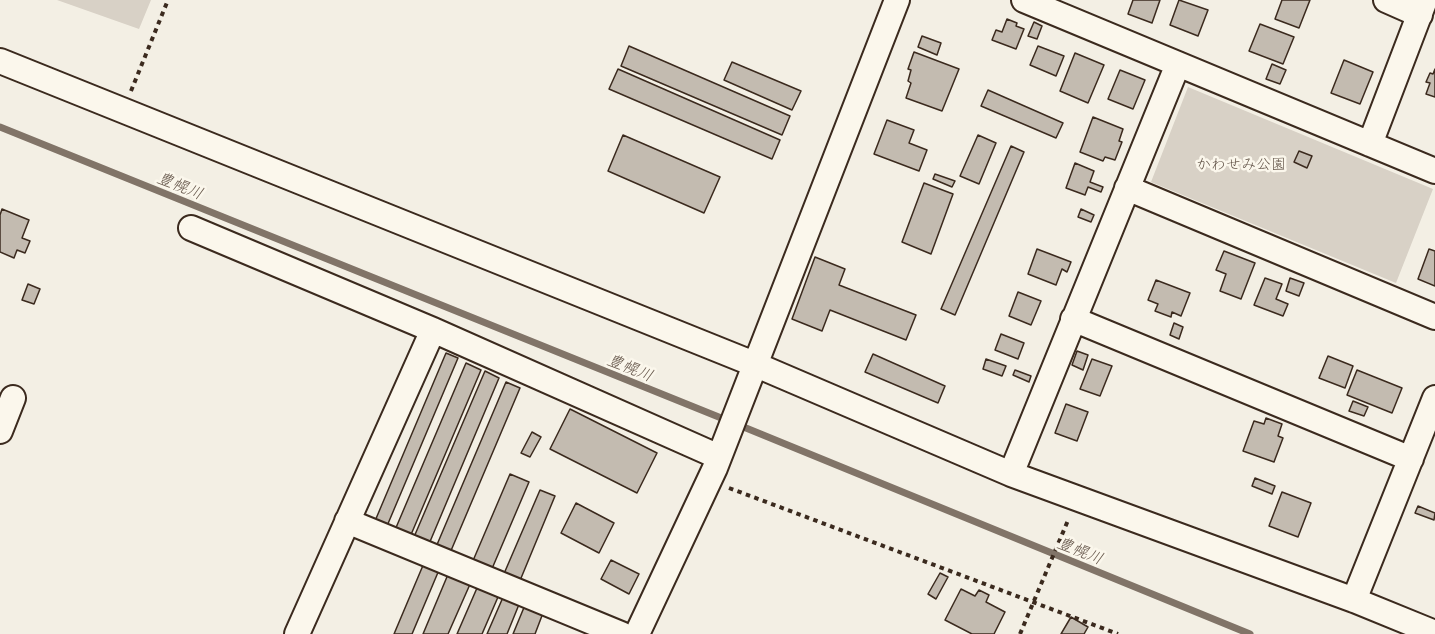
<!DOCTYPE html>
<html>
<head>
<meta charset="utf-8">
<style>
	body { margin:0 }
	canvas { display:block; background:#f3efe4 }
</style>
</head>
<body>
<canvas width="1435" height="634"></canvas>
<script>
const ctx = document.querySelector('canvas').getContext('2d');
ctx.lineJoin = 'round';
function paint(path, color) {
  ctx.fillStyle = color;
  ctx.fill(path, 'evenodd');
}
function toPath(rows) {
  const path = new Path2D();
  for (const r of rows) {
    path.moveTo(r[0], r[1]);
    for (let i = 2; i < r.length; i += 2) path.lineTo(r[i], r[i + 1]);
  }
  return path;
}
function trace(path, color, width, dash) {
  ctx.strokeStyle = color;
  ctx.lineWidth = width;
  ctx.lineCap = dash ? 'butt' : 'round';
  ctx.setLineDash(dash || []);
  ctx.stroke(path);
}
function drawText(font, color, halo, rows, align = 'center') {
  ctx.font = font + ' Mali,"Klee One",sans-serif';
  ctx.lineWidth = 5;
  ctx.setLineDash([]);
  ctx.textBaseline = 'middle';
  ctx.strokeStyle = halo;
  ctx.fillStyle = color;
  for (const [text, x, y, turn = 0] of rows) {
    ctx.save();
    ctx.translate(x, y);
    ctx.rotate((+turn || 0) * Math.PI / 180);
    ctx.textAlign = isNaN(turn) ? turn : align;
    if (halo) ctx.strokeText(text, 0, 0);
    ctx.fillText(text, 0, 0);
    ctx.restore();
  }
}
paint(toPath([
	[57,0,151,0,139,29],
	[1188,87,1433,189,1396,283,1151,182]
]), '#d8d1c6');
trace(toPath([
	[0,127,746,428,1250,634]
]), '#817468', 7);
const building = toPath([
	[1133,0,1160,0,1152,23,1128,14,1133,0],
	[1179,0,1208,10,1198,36,1170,25,1179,0],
	[1282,0,1310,0,1299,28,1275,19,1282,0],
	[1007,19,1017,23,1016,26,1024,29,1016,49,992,40,996,30,1002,32,1007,19],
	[1034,22,1042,26,1037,39,1028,36,1034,22],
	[1260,24,1294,37,1283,64,1249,51,1260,24],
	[922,36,941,43,937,55,918,47,922,36],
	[629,46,790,116,782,135,621,66,629,46],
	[1038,46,1064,56,1056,76,1030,65,1038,46],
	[914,52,959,69,942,111,906,98,911,83,908,81,911,70,908,69,914,52],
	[1075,53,1104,65,1088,103,1060,91,1075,53],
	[1344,60,1373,72,1360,104,1331,93,1344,60],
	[732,62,801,91,792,110,724,80,732,62],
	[1272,64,1286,70,1280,84,1266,79,1272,64],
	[618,69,780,140,772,159,609,89,618,69],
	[1435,69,1435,97,1426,94,1430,83,1426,82,1430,73,1433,74,1435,69],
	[1120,70,1145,80,1133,109,1108,99,1120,70],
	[988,90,1063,123,1056,138,981,106,988,90],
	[1093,117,1123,129,1119,141,1122,142,1115,160,1105,157,1103,161,1080,152,1093,117],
	[887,120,914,130,909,143,927,150,919,171,874,154,887,120],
	[623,135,720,177,704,213,608,171,623,135],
	[978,135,996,143,979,184,960,176,978,135],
	[1011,146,1024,152,955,315,941,309,1011,146],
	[1299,151,1312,156,1307,168,1294,162,1299,151],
	[1075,163,1094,171,1090,182,1103,187,1101,192,1088,187,1085,195,1066,188,1075,163],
	[935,174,955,181,952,187,933,179,935,174],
	[924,183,953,194,931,254,902,242,924,183],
	[2,209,29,220,22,238,30,241,25,253,17,250,14,258,0,252,0,215,2,209],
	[1081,209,1094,215,1091,222,1078,217,1081,209],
	[1037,249,1071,262,1067,272,1062,269,1056,285,1028,274,1037,249],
	[1429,249,1435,251,1435,286,1418,279,1429,249],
	[1224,251,1255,263,1241,299,1220,291,1226,274,1216,270,1224,251],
	[815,257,845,269,839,285,916,315,906,340,830,310,822,331,792,319,815,257],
	[1265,278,1282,284,1276,299,1288,304,1283,316,1254,305,1265,278],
	[1290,278,1304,283,1299,296,1286,291,1290,278],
	[1156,280,1190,293,1181,316,1172,312,1171,317,1155,311,1158,304,1148,300,1156,280],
	[28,284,40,289,34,304,22,300,28,284],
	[1018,292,1041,301,1031,325,1009,316,1018,292],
	[1174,323,1183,327,1179,339,1170,335,1174,323],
	[1001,334,1024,343,1018,359,995,350,1001,334],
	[1077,351,1088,355,1083,370,1072,365,1077,351],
	[446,353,458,358,387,526,375,521,446,353],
	[873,354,945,386,938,403,865,372,873,354],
	[1328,356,1353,366,1345,388,1319,378,1328,356],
	[986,359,1006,366,1002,376,983,369,986,359],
	[1092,359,1112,366,1100,396,1080,389,1092,359],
	[466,363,481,370,410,537,395,530,466,363],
	[1015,370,1031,376,1029,382,1013,375,1015,370],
	[1357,370,1402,388,1392,413,1347,395,1357,370],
	[485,371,499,378,429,544,414,537,485,371],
	[506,382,520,388,450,553,436,547,506,382],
	[1353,401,1368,407,1364,416,1349,411,1353,401],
	[1066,404,1088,412,1077,441,1055,433,1066,404],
	[570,409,657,453,637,493,550,449,570,409],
	[1266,418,1282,424,1278,436,1283,438,1274,462,1243,451,1254,421,1264,424,1266,418],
	[532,432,541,437,530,457,521,453,532,432],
	[510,474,529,482,491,571,472,563,510,474],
	[1255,478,1275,486,1272,494,1252,486,1255,478],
	[540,490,555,496,519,583,503,576,540,490],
	[1282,492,1311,503,1298,537,1269,526,1282,492],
	[576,503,614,523,599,553,561,533,576,503],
	[1418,506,1435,513,1434,520,1415,513,1418,506],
	[611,560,639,574,629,594,601,579,611,560],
	[424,563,439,570,412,634,394,634,424,563],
	[449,572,471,582,448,634,423,634,449,572],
	[940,573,948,577,936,599,928,594,940,573],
	[477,588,498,597,482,634,457,634,477,588],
	[961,589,975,596,979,590,989,595,986,602,1005,612,994,634,972,634,945,620,961,589],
	[504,595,520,602,507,634,487,634,504,595],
	[525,605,543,613,535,634,513,634,525,605],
	[1071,617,1088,627,1084,634,1061,634,1071,617]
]);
paint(building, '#c3bbb0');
trace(building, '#3b2a1e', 1.5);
const minor = toPath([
	[1024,0,1435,171],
	[1386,0,1420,15],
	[0,61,754,364,1011,474,1354,600,1435,633],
	[1370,144,1425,0],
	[1127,188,1435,317],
	[191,228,433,330,719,457],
	[1073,319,1411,459],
	[0,431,13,398],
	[1011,474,1178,64],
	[347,521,621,634],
	[1354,600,1435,398],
	[297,634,433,330],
	[637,634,715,468,897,0]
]);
trace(minor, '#3b2a1e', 28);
trace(toPath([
	[131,91,168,0],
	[729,488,1118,634],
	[1020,634,1069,518]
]), '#3b2a1e', 4, [4.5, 4.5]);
trace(minor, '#fbf7ec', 24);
drawText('15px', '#625448', '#fbf7ec', [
	["かわせみ公園",1241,164]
]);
drawText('italic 16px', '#645549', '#fbf7ec', [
	["豊幌川",180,186,22],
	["豊幌川",630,368,22],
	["豊幌川",1080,551,22]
]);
</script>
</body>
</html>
